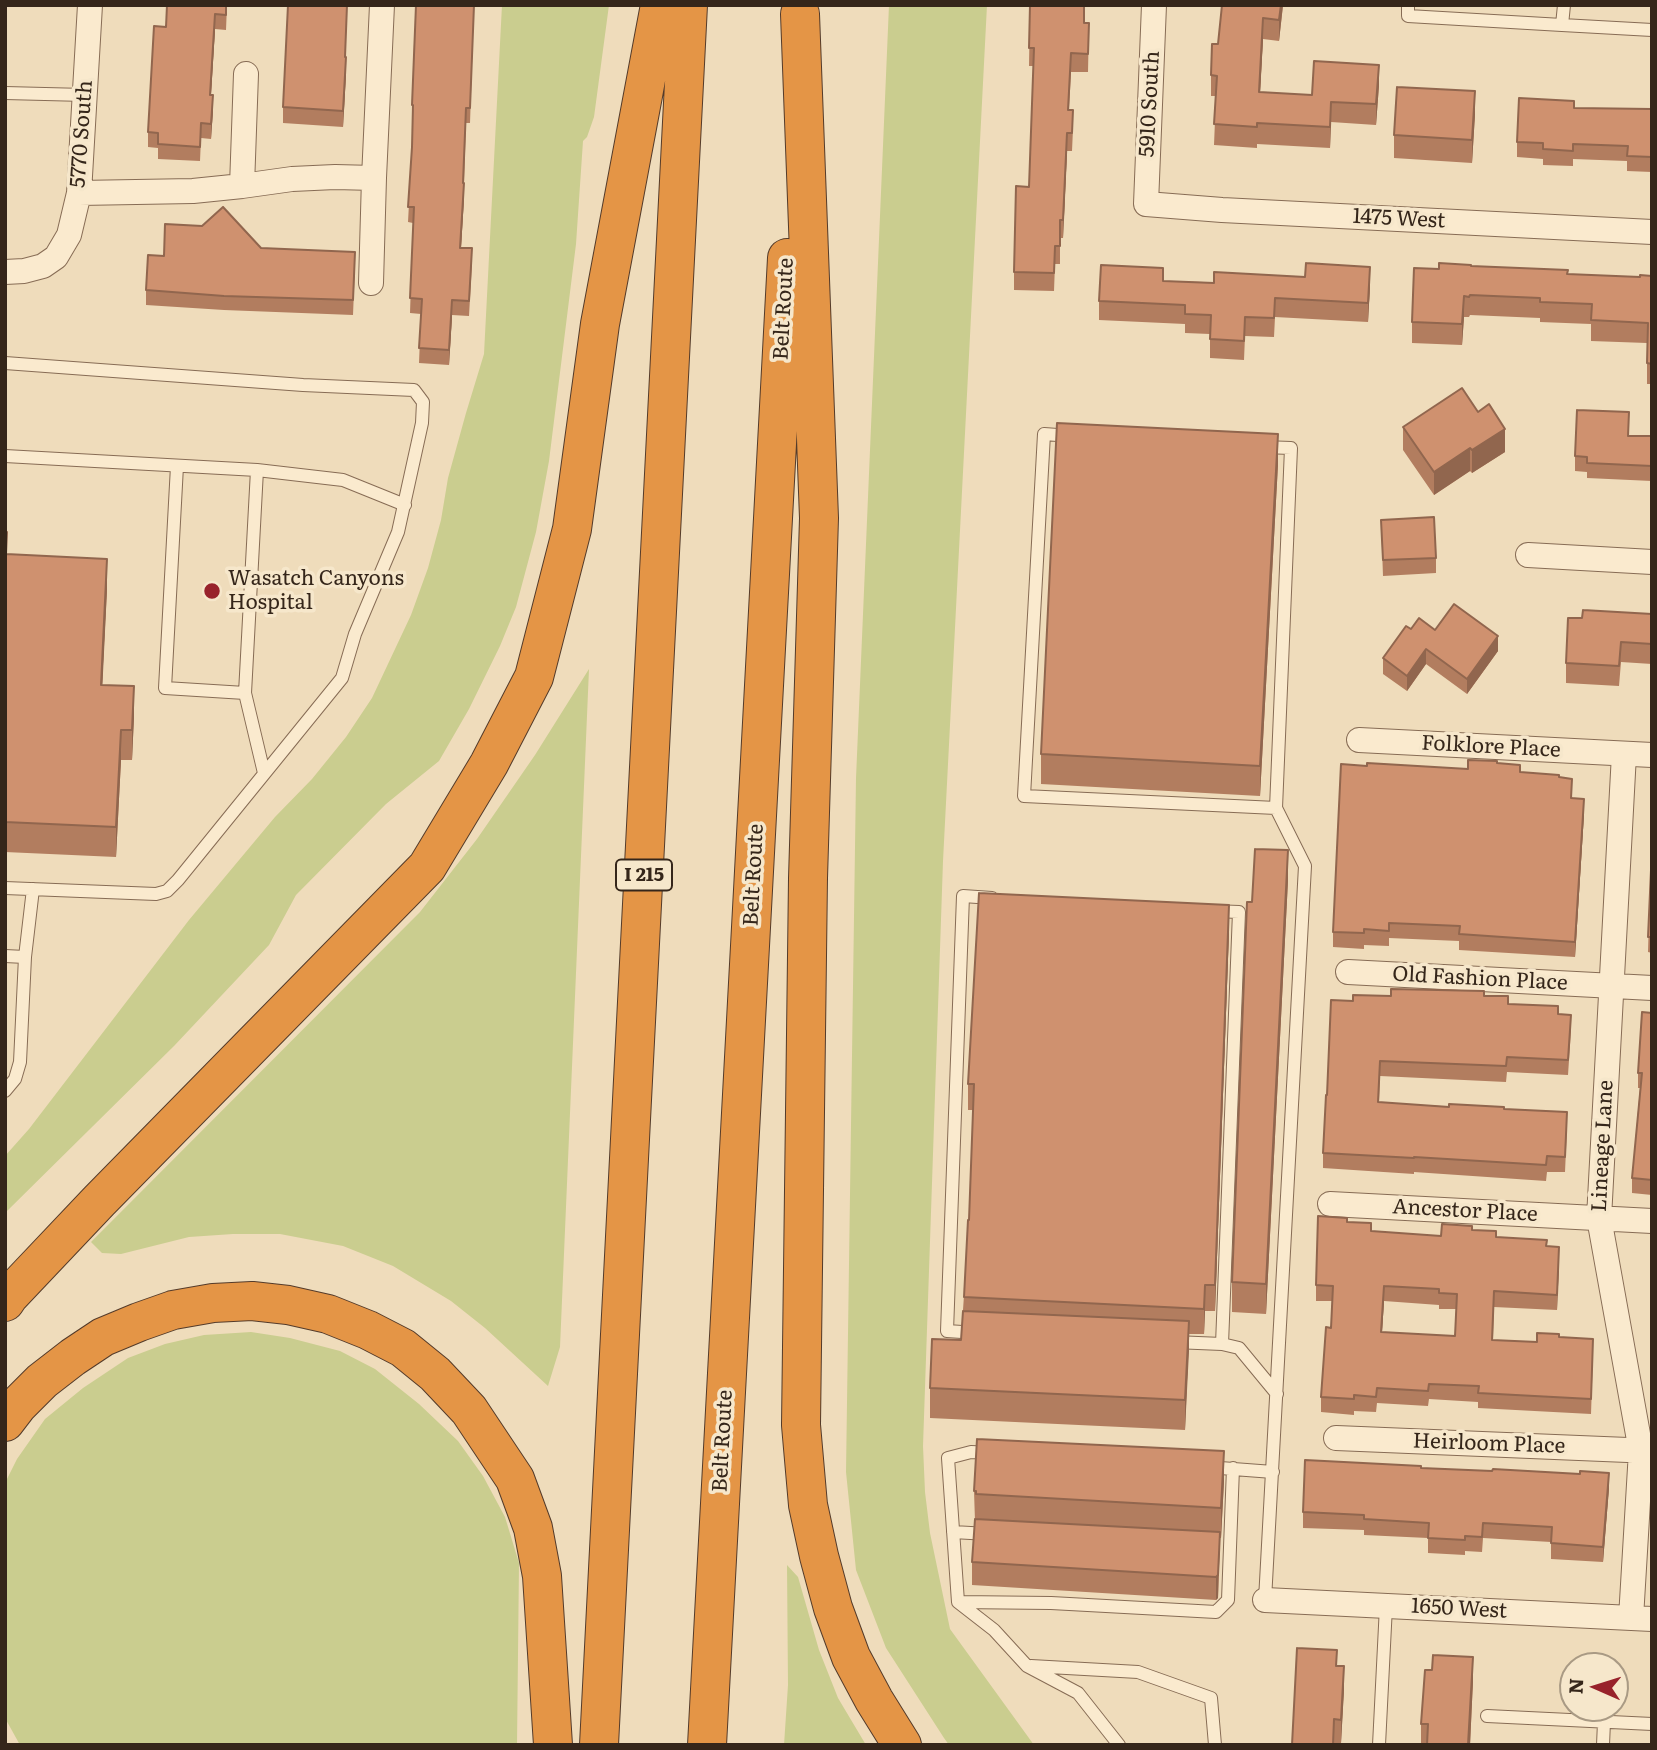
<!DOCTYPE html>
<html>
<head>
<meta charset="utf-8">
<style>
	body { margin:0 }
	#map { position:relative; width:1657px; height:1750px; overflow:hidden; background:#efdcbb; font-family:Literata,serif }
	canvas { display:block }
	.frame { position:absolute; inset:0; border:7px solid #35261a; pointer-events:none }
	.north { position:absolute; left:1559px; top:1652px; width:70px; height:70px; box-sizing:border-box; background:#f6e7cb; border:2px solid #a99a84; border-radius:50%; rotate:273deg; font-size:19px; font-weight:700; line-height:28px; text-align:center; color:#35261a }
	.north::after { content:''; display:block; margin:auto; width:24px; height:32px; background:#98222b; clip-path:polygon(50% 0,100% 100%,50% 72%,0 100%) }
</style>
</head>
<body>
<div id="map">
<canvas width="1657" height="1750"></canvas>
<div class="frame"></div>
<div class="north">N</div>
</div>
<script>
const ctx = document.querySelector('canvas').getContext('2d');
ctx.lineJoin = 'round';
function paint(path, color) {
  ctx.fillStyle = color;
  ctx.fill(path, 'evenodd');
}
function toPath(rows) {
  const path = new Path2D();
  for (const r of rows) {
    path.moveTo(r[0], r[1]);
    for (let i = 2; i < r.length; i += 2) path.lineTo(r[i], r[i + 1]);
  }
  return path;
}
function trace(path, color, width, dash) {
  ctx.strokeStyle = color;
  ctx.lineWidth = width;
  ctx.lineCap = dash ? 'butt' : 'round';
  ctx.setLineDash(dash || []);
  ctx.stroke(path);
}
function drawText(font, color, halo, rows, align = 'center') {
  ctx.font = font + ' Literata,serif';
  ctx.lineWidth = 7;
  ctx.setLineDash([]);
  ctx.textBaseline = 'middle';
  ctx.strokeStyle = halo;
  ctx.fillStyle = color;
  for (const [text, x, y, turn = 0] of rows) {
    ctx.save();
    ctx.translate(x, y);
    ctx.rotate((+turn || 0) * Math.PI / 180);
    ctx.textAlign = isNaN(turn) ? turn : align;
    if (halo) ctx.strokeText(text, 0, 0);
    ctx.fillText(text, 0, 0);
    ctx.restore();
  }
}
paint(toPath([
	[502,5,609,5,594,117,587,137,583,141,576,244,549,461,536,532,516,607,500,646,469,709,439,761,386,804,296,895,269,945,174,1046,5,1213,5,1156,29,1129,189,920,275,817,312,779,346,737,372,698,411,615,428,568,441,520,448,478,466,413,484,354],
	[889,5,987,5,943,861,923,1446,925,1492,930,1533,950,1629,1034,1745,949,1745,944,1738,886,1648,856,1570,846,1472,856,778],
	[589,669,560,1347,548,1386,485,1328,451,1301,393,1266,343,1246,280,1234,233,1234,189,1237,121,1254,102,1253,91,1242,420,912,477,839,535,755],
	[251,1332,290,1338,340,1351,375,1369,419,1404,458,1441,483,1476,505,1517,519,1563,517,1745,20,1745,5,1718,5,1483,17,1459,45,1419,83,1388,128,1358,165,1344,204,1335],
	[787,1565,798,1577,819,1650,838,1698,866,1745,784,1745,788,1685]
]), '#cacd8f');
const lane = toPath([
	[1408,5,1408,16,1562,25],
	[1564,5,1562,25,1652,30],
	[5,93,85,95],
	[5,363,303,385,414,390,423,402,422,423,398,532,355,634,342,678,178,880,167,891,156,894,5,888],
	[1071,436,1044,434,1024,796,1276,808,1305,866,1265,1600],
	[1263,447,1291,448,1276,808],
	[5,456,257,470,245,693,264,773],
	[177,466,165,688,245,693],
	[257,470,343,480,405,505],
	[1213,911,1239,912,1222,1344],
	[5,956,25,957],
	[5,1091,15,1079,20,1062,25,957,33,889],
	[977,1333,947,1331,963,896,992,898],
	[1174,1342,1222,1344,1239,1348,1277,1394],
	[993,1453,971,1452,948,1458,958,1602,994,1630,1027,1666,1078,1693,1119,1745],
	[1207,1467,1273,1472],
	[953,1532,988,1534],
	[958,1602,1051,1603,1216,1612,1228,1600,1233,1468],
	[1031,1666,1138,1672,1211,1698,1215,1745],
	[1487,1716,1652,1724],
	[1379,1745,1386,1606],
	[1603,1745,1604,1722]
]);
const street = toPath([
	[1154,5,1146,204,1222,210,1652,232],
	[242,186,246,74],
	[79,193,193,191,242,186,292,179,335,177,374,178],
	[5,272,24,271,43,266,56,257,69,235,79,193,90,5],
	[371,283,374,178,382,5],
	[1528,555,1652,562],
	[1359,740,1652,755],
	[1624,754,1599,1218,1641,1451,1631,1618],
	[1348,972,1652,988],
	[1330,1204,1652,1221],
	[1336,1438,1652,1451],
	[1265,1600,1652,1619]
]);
const highway = toPath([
	[800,14,819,518,808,878,801,1425,808,1505,819,1556,833,1608,851,1657,874,1700,902,1745],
	[5,1302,9,1296,99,1201,427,867,489,764,534,677,572,529,600,324,660,5],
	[5,1422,18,1405,42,1381,73,1357,103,1337,139,1322,173,1310,213,1303,252,1301,288,1305,328,1314,368,1330,403,1348,435,1374,469,1410,515,1479,533,1528,542,1576,553,1745],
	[599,1745,688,5],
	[707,1745,787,258]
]);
trace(lane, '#876c55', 14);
trace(street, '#876c55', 26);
trace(highway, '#543b2a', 40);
trace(lane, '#faeace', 12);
trace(street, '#faeace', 24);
trace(highway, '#e49546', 38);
paint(toPath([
	[227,5,226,30,215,29,211,95,213,110,211,139,201,138,200,161,158,159,158,148,148,147,148,132,166,27],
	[474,5,470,123,466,123,464,183,464,198,461,248,472,263,469,316,452,315,449,365,419,363,421,314,410,313,413,223,408,222,412,147,414,43],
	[1030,5,1084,23,1089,23,1088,72,1071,72,1069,110,1073,129,1072,151,1067,151,1063,238,1060,238,1060,264,1055,264,1054,291,1014,290,1014,272,1029,187,1034,66,1029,66],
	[1222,5,1283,5,1279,41,1263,39,1260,92,1312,95,1379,85,1376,125,1331,122,1330,148,1257,144,1257,148,1214,145,1216,96,1211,96,1211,75,1218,44],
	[346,57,346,73,343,127,283,123,283,107],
	[1574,108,1652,109,1652,172,1627,171,1627,161,1573,159,1573,166,1543,165,1543,159,1517,157,1517,142],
	[1475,114,1472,163,1394,158,1394,135],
	[261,248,355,266,353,315,224,310,146,305,146,290,164,256],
	[1471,266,1568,274,1640,277,1652,276,1652,384,1647,384,1647,343,1591,341,1591,324,1540,322,1540,318,1470,315,1469,317,1464,317,1462,345,1412,343,1412,322,1439,269],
	[1163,281,1370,286,1368,322,1275,317,1274,337,1245,336,1244,360,1210,358,1210,334,1185,333,1185,324,1099,320,1099,301],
	[1403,427,1505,452,1472,473,1470,471,1434,495,1403,450],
	[1629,436,1652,436,1652,481,1587,478,1587,472,1575,471,1575,456],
	[1278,464,1260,796,1041,784,1041,754],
	[1381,520,1436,558,1436,573,1383,576],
	[5,533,7,554,107,589,102,685,134,716,132,760,121,760,116,857,5,852],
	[1652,614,1652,664,1621,662,1619,686,1566,683,1566,663,1582,618],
	[1411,629,1435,630,1498,651,1467,694,1426,664,1407,691,1383,674,1383,658],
	[1497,763,1520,772,1559,778,1584,814,1575,957,1459,950,1459,941,1389,938,1389,946,1364,945,1364,949,1333,947,1333,932,1367,766,1468,769],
	[1652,816,1652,953,1648,952],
	[1288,880,1266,1314,1232,1312,1232,1282,1252,902],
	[1229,931,1215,1311,1205,1311,1204,1334,1189,1334,1185,1430,930,1418,930,1388,961,1340,969,1220,973,1110,968,1110,968,1084],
	[1391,996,1484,996,1508,1004,1558,1014,1571,1030,1568,1075,1507,1072,1506,1082,1380,1076,1379,1103,1504,1109,1567,1128,1565,1172,1547,1172,1546,1181,1414,1172,1414,1174,1323,1168,1323,1153,1327,1095,1353,1001],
	[1652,1013,1652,1195,1632,1193,1632,1178,1640,1088,1638,1088,1638,1073],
	[1347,1222,1371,1231,1441,1236,1472,1230,1496,1237,1547,1246,1559,1263,1557,1310,1494,1307,1493,1340,1537,1342,1559,1337,1593,1354,1591,1414,1478,1408,1478,1402,1429,1399,1428,1406,1377,1403,1376,1412,1354,1411,1354,1415,1321,1412,1321,1397,1331,1328,1332,1301,1316,1301,1316,1285],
	[1384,1301,1439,1305,1439,1309,1456,1309,1455,1336,1382,1332],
	[1421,1468,1609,1488,1603,1562,1551,1559,1551,1542,1483,1538,1482,1552,1465,1551,1465,1555,1428,1553,1428,1538,1364,1535,1364,1530,1303,1528,1303,1512],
	[1224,1481,1221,1538,1220,1538,1218,1598,1216,1600,972,1585,972,1562,975,1521,974,1491],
	[1337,1666,1344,1689,1341,1743,1292,1745],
	[1473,1680,1470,1745,1421,1745,1421,1724]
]), '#b27d5f');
paint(toPath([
	[1281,5,1283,5,1279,41,1279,20],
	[215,14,215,29,210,109,210,95],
	[1263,18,1263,39,1259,113,1259,92],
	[346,57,346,73,343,127,343,111],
	[1379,65,1379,85,1376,125,1376,104],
	[1475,91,1475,114,1472,163,1472,140],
	[213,95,213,110,211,139,211,124],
	[1331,102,1331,122,1330,148,1330,127],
	[1067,133,1067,151,1063,238,1063,220],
	[464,183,464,198,460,263,460,248],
	[1370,267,1370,286,1368,322,1368,303],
	[1464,296,1464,317,1462,345,1462,324],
	[452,300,452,315,449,365,449,350],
	[1505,429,1505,452,1472,473,1472,450],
	[1278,434,1278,464,1260,796,1260,766],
	[1470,448,1470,471,1434,495,1434,472],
	[107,559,107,589,101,715,101,685],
	[1498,636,1498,651,1467,694,1467,679],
	[1426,649,1426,664,1407,691,1407,676],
	[134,686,134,716,132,760,132,730],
	[121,730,121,760,116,857,116,827],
	[1584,799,1584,814,1575,957,1575,942],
	[1288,850,1288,880,1266,1314,1266,1284],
	[1229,905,1229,931,1215,1311,1215,1285],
	[1559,1247,1559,1263,1557,1310,1557,1295],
	[1205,1285,1205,1311,1204,1334,1204,1309],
	[1384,1286,1384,1301,1381,1347,1381,1332],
	[1189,1321,1189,1351,1185,1430,1185,1400],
	[1224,1451,1224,1481,1221,1538,1221,1508],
	[1609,1473,1609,1488,1603,1562,1603,1547],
	[1220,1532,1218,1598,1216,1600,1216,1577],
	[1473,1657,1473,1680,1470,1745,1468,1745],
	[1344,1666,1344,1689,1341,1743,1341,1720]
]), '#91664e');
const building = toPath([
	[167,5,226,5,226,15,215,14,210,95,213,95,211,124,201,123,200,147,158,144,158,133,148,132,154,26,166,27,167,5],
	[288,5,347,5,345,57,346,57,343,111,283,107,288,5],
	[416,5,474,5,470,108,466,108,463,183,464,183,460,248,472,248,469,301,452,300,449,350,419,348,422,299,410,298,414,207,408,207,412,147,413,105,412,105,416,5],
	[1030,5,1084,5,1084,23,1089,23,1088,54,1071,53,1068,110,1073,110,1072,133,1067,133,1063,220,1060,220,1060,246,1055,246,1054,273,1014,272,1016,186,1029,187,1034,48,1029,48,1030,5],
	[1222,5,1281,5,1279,20,1263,18,1259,92,1312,95,1314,61,1379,65,1376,104,1331,102,1330,127,1257,123,1257,127,1214,124,1217,76,1211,75,1212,44,1218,44,1222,5],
	[1397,87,1475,91,1472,140,1394,135,1397,87],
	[1519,98,1574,101,1574,108,1652,109,1652,157,1627,156,1628,146,1573,144,1573,151,1543,149,1543,143,1517,142,1519,98],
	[223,207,261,248,355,252,353,300,224,296,146,290,148,255,164,256,165,224,202,226,223,207],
	[1306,263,1370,267,1368,303,1275,298,1274,318,1245,317,1244,341,1210,339,1211,315,1185,314,1185,305,1099,301,1101,265,1163,268,1163,281,1214,283,1214,272,1305,277,1306,263],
	[1439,263,1471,265,1471,266,1568,270,1567,274,1640,277,1640,275,1652,276,1652,364,1647,363,1648,323,1591,320,1592,304,1540,302,1540,298,1470,295,1469,297,1464,296,1462,324,1412,322,1414,268,1439,269,1439,263],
	[1462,388,1478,412,1489,404,1505,429,1472,450,1470,448,1434,472,1403,427,1462,388],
	[1577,410,1629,412,1628,436,1652,436,1652,466,1587,463,1587,457,1575,456,1577,410],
	[1057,423,1278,434,1260,766,1041,754,1057,423],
	[1434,517,1436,558,1383,560,1381,520,1434,517],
	[7,532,6,554,107,559,101,685,134,686,132,730,121,730,116,827,5,822,5,533,7,532],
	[1454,604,1498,636,1467,679,1426,649,1407,676,1383,658,1406,626,1411,629,1419,618,1435,630,1454,604],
	[1583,610,1652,614,1652,644,1621,642,1619,666,1566,663,1568,618,1582,618,1583,610],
	[1468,760,1497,761,1497,763,1520,765,1520,772,1559,775,1559,777,1572,779,1571,798,1584,799,1575,942,1459,934,1460,926,1389,923,1389,931,1364,929,1364,933,1333,932,1341,764,1367,766,1367,763,1468,769,1468,760],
	[1652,848,1652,937,1648,937,1652,848],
	[1255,849,1288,850,1266,1284,1232,1282,1247,902,1252,902,1255,849],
	[979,893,1229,905,1215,1285,1205,1285,1204,1309,964,1297,968,1220,969,1220,974,1084,968,1084,979,893],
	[1391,989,1484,991,1484,996,1508,996,1508,1004,1558,1006,1558,1014,1571,1015,1568,1060,1507,1057,1506,1066,1380,1061,1378,1102,1449,1107,1449,1104,1504,1107,1504,1109,1567,1112,1565,1157,1547,1156,1546,1165,1414,1157,1414,1158,1323,1153,1326,1095,1327,1095,1331,1000,1353,1001,1353,995,1391,996,1391,989],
	[1642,1012,1652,1013,1652,1180,1632,1178,1642,1073,1638,1073,1642,1012],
	[1318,1216,1347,1218,1347,1222,1371,1223,1371,1231,1441,1236,1442,1224,1472,1226,1472,1230,1496,1231,1496,1237,1547,1240,1546,1246,1559,1247,1557,1295,1494,1291,1492,1340,1537,1342,1537,1333,1559,1334,1559,1337,1593,1339,1591,1399,1478,1393,1479,1386,1429,1384,1428,1391,1377,1388,1376,1397,1354,1395,1354,1399,1321,1397,1326,1327,1331,1328,1333,1286,1316,1285,1318,1216],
	[1384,1286,1439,1289,1439,1293,1457,1294,1455,1336,1381,1332,1384,1286],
	[963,1311,1189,1321,1185,1400,930,1388,932,1339,961,1340,963,1311],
	[977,1439,1224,1451,1221,1508,976,1494,976,1491,974,1491,977,1439],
	[1305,1460,1421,1466,1421,1468,1492,1471,1493,1469,1580,1474,1580,1471,1609,1473,1603,1547,1551,1543,1552,1527,1483,1523,1482,1537,1465,1536,1465,1540,1428,1538,1429,1523,1364,1519,1364,1515,1303,1512,1305,1460],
	[975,1519,1220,1532,1218,1575,1216,1577,972,1562,975,1519],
	[1297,1648,1337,1650,1336,1666,1344,1666,1341,1720,1334,1719,1333,1745,1292,1745,1297,1648],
	[1433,1655,1473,1657,1468,1745,1427,1745,1428,1724,1421,1724,1425,1670,1432,1670,1433,1655]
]);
paint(building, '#cf916f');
trace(building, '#91664e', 2);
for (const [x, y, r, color] of [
	[212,591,9,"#98222b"]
]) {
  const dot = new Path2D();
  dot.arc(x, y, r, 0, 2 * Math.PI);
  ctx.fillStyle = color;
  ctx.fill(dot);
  trace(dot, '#f6e7cb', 2.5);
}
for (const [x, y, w] of [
	[644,875,56]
]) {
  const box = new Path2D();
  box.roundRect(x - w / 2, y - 15.5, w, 31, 5);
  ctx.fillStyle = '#f6e7cb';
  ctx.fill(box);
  trace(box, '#35261a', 2);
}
drawText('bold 19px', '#35261a', null, [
	["I 215",644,875]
]);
drawText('21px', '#35261a', '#f6e7cb', [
	["5910 South",1150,104,-87],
	["5770 South",82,134,-86],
	["1475 West",1399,219,3],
	["Belt Route",784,309,-87],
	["Folklore Place",1491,747,3],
	["Belt Route",754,875,-87],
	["Old Fashion Place",1480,979,3],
	["Lineage Lane",1603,1146,-87],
	["Ancestor Place",1465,1211,3],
	["Belt Route",723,1441,-87],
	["Heirloom Place",1489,1444,2],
	["1650 West",1459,1609,3]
]);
drawText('21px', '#35261a', '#f6e7cb', [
	["Wasatch Canyons",228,579],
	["Hospital",228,603]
], 'left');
</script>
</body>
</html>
